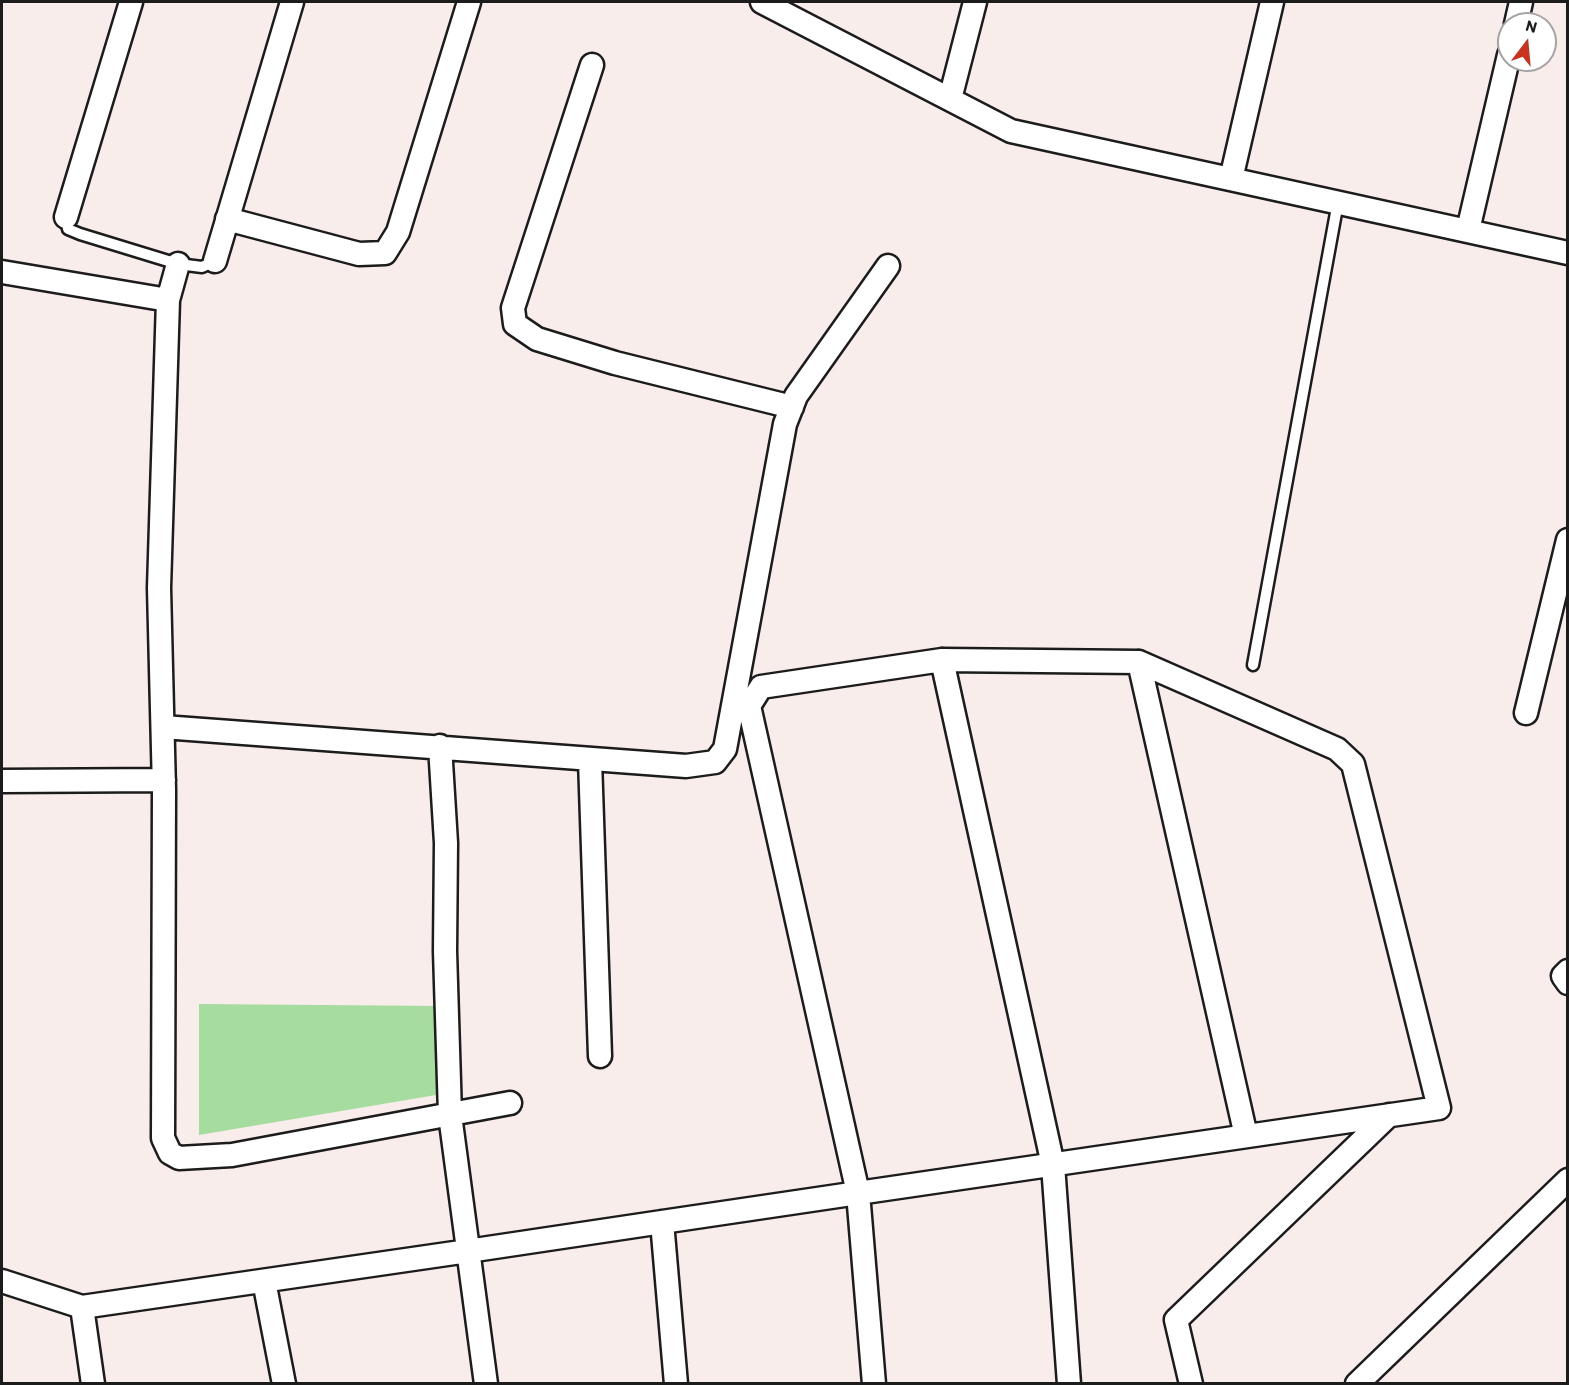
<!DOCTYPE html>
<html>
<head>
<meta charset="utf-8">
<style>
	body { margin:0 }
	#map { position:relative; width:1569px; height:1385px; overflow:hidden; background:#f8edeb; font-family:Itim,sans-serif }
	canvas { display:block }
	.frame { position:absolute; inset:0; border:3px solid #1c1c1c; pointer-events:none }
	.north { position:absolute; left:1497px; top:12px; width:60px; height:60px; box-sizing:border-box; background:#fff; border:2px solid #a4a4a4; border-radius:50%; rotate:16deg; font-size:16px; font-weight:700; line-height:24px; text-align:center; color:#1c1c1c }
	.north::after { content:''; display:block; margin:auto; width:21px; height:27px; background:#c8321e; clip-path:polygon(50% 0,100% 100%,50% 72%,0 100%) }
</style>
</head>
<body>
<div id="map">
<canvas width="1569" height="1385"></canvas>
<div class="frame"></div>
<div class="north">N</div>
</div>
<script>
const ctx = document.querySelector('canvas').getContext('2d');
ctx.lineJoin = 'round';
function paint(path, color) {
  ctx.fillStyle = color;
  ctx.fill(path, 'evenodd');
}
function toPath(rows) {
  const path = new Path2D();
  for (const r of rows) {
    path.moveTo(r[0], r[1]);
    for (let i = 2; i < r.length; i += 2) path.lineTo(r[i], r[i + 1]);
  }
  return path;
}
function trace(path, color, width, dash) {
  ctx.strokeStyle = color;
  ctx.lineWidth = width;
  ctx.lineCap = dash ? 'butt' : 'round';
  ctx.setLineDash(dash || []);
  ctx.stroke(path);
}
paint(toPath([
	[199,1004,442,1006,442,1094,199,1135]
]), '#a6dc9f');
const service = toPath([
	[66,217,68,229,80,234,178,264,202,267,215,261],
	[1253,665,1338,202]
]);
const minor = toPath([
	[762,2,1011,131,1568,253],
	[1516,24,1521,2],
	[592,65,513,308,515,324,537,339,615,363,792,407],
	[950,99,975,2],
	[1231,179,1272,2],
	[66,217,131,2],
	[227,219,359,254,385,253,398,232,469,2],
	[1468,230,1509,55],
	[215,261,292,2],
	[178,264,168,300,159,588,164,790,163,1138,170,1153,179,1158,232,1155,510,1103],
	[2,272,168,300],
	[942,660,1053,1165,1069,1384],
	[1139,662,1246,1136],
	[1526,713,1568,540],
	[163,727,686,766,715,762,725,749,785,424,796,396,888,266],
	[440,746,446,843,445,951,450,1115,486,1384],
	[590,760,600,1056],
	[2,781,164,780],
	[1568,971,1563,976,1568,983],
	[662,1222,676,1384],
	[2,1281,82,1307,468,1251,662,1222,858,1193,1439,1108,1353,764,1337,749,1139,662,942,660,761,687,749,706,858,1193,874,1384],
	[264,1281,284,1384],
	[82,1307,93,1384],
	[1191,1384,1176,1320,1389,1115],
	[1357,1384,1568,1180]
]);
trace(service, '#1c1c1c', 15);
trace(minor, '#1c1c1c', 27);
trace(service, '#fff', 10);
trace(minor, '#fff', 22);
</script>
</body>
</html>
